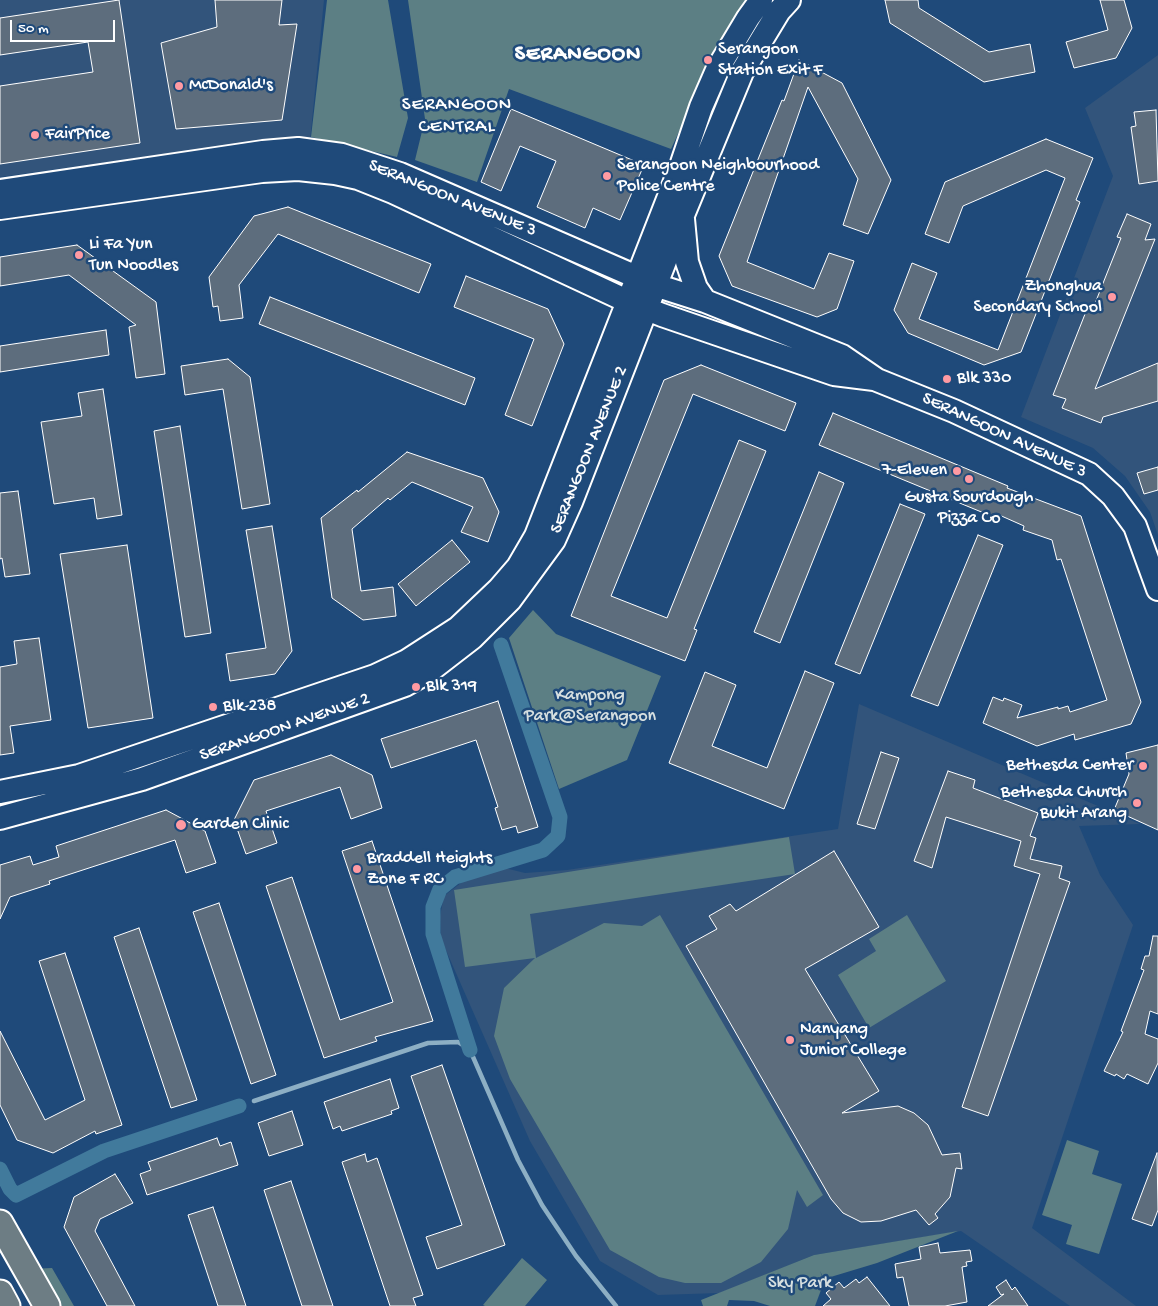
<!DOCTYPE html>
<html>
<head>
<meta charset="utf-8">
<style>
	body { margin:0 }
	#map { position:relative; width:1158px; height:1306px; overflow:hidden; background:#1f4a7a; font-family:"Gochi Hand",sans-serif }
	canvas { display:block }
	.scale { position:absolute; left:10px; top:20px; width:105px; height:22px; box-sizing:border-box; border:2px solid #fff; border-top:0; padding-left:6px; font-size:15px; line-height:18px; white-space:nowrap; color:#fff; -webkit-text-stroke:4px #1f4a7a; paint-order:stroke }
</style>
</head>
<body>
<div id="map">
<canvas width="1158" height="1306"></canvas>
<div class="scale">50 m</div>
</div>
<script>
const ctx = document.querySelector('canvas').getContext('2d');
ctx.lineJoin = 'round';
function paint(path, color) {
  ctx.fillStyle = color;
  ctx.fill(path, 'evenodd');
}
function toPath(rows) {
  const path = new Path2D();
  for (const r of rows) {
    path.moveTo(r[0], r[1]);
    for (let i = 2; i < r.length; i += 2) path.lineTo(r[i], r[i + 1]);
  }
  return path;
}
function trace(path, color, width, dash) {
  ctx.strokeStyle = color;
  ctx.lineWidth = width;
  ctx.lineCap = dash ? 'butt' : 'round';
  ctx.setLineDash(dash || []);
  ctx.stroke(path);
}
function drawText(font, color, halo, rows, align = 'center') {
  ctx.font = font + ' "Gochi Hand",sans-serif';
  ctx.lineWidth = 5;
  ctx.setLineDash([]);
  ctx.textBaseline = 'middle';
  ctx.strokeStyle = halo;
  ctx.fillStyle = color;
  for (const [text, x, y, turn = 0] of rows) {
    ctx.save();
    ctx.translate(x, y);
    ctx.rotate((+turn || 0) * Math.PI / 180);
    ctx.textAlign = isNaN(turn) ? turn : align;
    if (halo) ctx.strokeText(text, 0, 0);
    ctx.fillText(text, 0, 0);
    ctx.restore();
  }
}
paint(toPath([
	[0,0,324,0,310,141,244,143,0,177],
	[1158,55,1158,535,1150,512,1125,476,1093,448,1021,417,1113,176,1085,108],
	[859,704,1140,824,1079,826,1100,875,1133,925,1032,1228,1136,1306,1070,1306,961,1231,814,1255,720,1293,658,1295,600,1261,530,1141,441,939,440,916,444,896,466,879,501,867,525,873,567,870,838,829]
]), '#32547b');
paint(toPath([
	[327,0,388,0,408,118,397,157,311,137],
	[408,0,747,0,724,34,671,149,509,89,477,182,415,160,425,119],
	[533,610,556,634,661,676,627,760,559,789,509,638],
	[789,837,795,874,530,914,536,958,604,923,642,926,660,915,823,1195,807,1207,797,1190,788,1229,761,1262,721,1283,685,1283,659,1277,610,1250,510,1079,494,1036,504,988,535,958,465,967,454,890],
	[907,915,946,981,869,1028,838,975,876,951,869,939],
	[1067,1140,1099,1151,1092,1174,1122,1184,1099,1254,1066,1244,1072,1225,1042,1215],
	[958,1231,877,1263,824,1279,820,1271,824,1282,815,1306,770,1306,754,1301,729,1300,727,1306,703,1306,701,1300,814,1255],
	[522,1258,547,1280,525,1306,485,1306,483,1305],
	[52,1268,74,1306,51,1306,30,1269]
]), '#5c7f84');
trace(toPath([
	[254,1101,428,1043,458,1042,470,1050,518,1160,542,1205,576,1256,616,1306]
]), '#8dafc4', 4.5);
trace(toPath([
	[470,1050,433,934,433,907,440,889,455,877,543,850,558,836,560,817,501,645],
	[0,1169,10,1189,16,1195,104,1151,239,1106]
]), '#417a9c', 15);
const building = toPath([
	[119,0,140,143,0,164,0,86,93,72,88,42,0,55,0,18,119,0],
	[215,0,282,0,279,25,297,24,282,120,176,129,161,43,217,27,215,0],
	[885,0,918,0,919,8,989,52,1030,44,1035,72,984,82,890,23,885,0],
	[1100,0,1124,0,1132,28,1116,58,1074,68,1066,42,1108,30,1100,0],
	[799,60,842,83,891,180,868,234,843,225,858,179,808,87,747,262,814,289,829,253,854,261,837,309,817,317,732,286,719,256,782,100,784,101,799,60],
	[511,109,644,165,620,220,593,208,585,228,537,207,556,161,520,146,501,191,481,182,511,109],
	[1156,110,1158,181,1139,184,1131,127,1136,126,1134,112,1156,110],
	[1046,139,1093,158,1076,200,1080,202,1021,352,984,365,908,333,894,310,912,263,937,273,919,319,998,350,1065,178,1046,170,963,206,949,243,925,234,945,182,1046,139],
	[288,207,431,264,419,293,278,234,239,285,243,318,220,321,218,306,213,307,209,277,254,216,288,207],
	[1127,214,1151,224,1145,240,1155,239,1095,389,1158,363,1158,401,1103,417,1101,423,1062,408,1066,399,1053,395,1087,309,1092,311,1121,238,1117,237,1127,214],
	[77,245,156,302,165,374,136,378,129,327,136,325,69,275,0,286,0,257,77,245],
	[466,276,548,309,564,344,532,426,505,415,534,339,454,307,466,276],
	[270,297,475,378,465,405,259,324,270,297],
	[106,330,109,355,0,372,0,346,106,330],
	[228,359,250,377,270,504,242,509,223,389,185,395,181,366,228,359],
	[701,365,796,403,785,431,693,394,611,596,667,618,739,440,766,451,694,629,697,630,685,661,571,616,664,380,701,365],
	[103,389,122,515,97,519,94,498,54,504,41,422,82,416,78,393,103,389],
	[833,413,1008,486,1007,488,1081,516,1141,702,1131,724,1075,740,1074,734,1037,746,983,723,993,697,1003,701,1004,698,1022,705,1017,718,1058,707,1058,709,1068,706,1070,712,1107,700,1061,559,1057,560,1052,540,1023,530,1024,526,997,514,996,518,819,445,833,413],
	[180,426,211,633,185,637,154,431,180,426],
	[407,452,483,478,499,512,488,542,461,532,473,507,412,482,390,500,388,498,352,529,361,591,393,587,396,616,363,620,332,598,321,518,357,490,358,492,407,452],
	[1158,467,1158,490,1144,494,1137,473,1158,467],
	[819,472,844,483,780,643,754,632,819,472],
	[18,491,30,574,5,577,2,558,0,559,0,493,18,491],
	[900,504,925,514,860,674,835,664,900,504],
	[272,526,292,651,275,674,230,681,226,654,266,648,246,530,272,526],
	[978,535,1003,545,938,706,911,696,978,535],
	[452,540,470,562,416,606,398,584,452,540],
	[127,545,153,718,88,728,60,554,127,545],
	[39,638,51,720,10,726,14,753,0,755,0,667,17,664,14,641,39,638],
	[805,671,834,683,784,809,669,763,705,672,736,685,712,746,767,768,805,671],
	[498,701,538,827,518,833,516,826,502,830,495,808,498,807,476,740,391,768,381,739,498,701],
	[1158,745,1158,830,1114,810,1129,774,1126,753,1158,745],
	[881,752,899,758,875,829,857,824,881,752],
	[331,755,372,775,382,808,351,819,340,787,266,811,277,843,246,854,234,820,254,780,331,755],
	[948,771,975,780,973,788,1038,813,1030,836,1036,838,1030,859,1062,866,1059,878,1070,882,988,1116,962,1107,1040,874,1014,866,1021,841,946,817,932,868,914,861,948,771],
	[166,810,205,831,216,863,186,873,175,840,49,881,50,884,10,897,0,919,0,865,30,856,33,865,59,857,56,846,166,810],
	[372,841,433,1021,375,1037,377,1041,324,1058,266,886,292,877,340,1020,393,1002,342,851,372,841],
	[834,851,879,927,805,969,879,1091,842,1113,898,1106,914,1113,928,1125,942,1155,960,1153,962,1169,956,1168,950,1197,935,1214,938,1218,929,1225,916,1210,881,1221,861,1222,843,1213,831,1199,686,946,717,929,709,916,730,904,736,911,834,851],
	[219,903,276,1075,251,1084,193,912,219,903],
	[139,928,197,1100,171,1108,114,937,139,928],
	[1153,936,1158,936,1158,1014,1150,1011,1145,1034,1158,1039,1158,1063,1148,1084,1127,1074,1124,1079,1116,1074,1115,1076,1104,1071,1123,1032,1121,1031,1144,970,1141,969,1145,956,1149,956,1153,936],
	[65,953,122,1125,96,1134,95,1131,53,1153,17,1140,0,1105,0,1031,45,1120,85,1100,39,961,65,953],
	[442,1065,505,1245,437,1269,426,1237,462,1225,411,1076,442,1065],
	[390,1079,399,1108,391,1111,392,1114,342,1131,340,1126,333,1129,324,1102,390,1079],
	[292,1111,303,1145,269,1156,258,1123,292,1111],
	[217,1138,220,1146,231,1142,238,1165,147,1195,140,1174,151,1170,148,1162,217,1138],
	[1157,1153,1158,1210,1152,1226,1132,1219,1157,1153],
	[365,1154,367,1162,377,1158,423,1295,413,1298,416,1306,390,1306,342,1162,365,1154],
	[115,1174,133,1203,100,1219,95,1231,135,1306,107,1306,64,1227,74,1197,115,1174],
	[291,1181,333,1306,302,1306,264,1190,291,1181],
	[213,1207,246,1306,218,1306,188,1215,213,1207],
	[938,1243,940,1253,970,1250,972,1261,966,1262,967,1266,962,1267,967,1302,945,1306,909,1306,903,1277,897,1278,895,1264,921,1259,919,1247,938,1243],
	[867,1277,890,1306,823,1306,831,1299,826,1293,839,1282,844,1288,856,1279,859,1283,867,1277],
	[1006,1280,1012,1290,1015,1287,1028,1306,988,1306,1004,1294,1001,1295,996,1287,1006,1280]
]);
paint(building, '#5d6d7d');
trace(building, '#fff', 1);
const secondary = toPath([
	[0,191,263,152,298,149,342,155,400,174,655,285,705,301,842,356,877,380,954,411,1089,474,1113,496,1135,526,1158,589],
	[0,208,262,171,298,169,335,173,358,178,393,192,627,301,662,315,834,374,874,379],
	[683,219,687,262,696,288,705,301],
	[0,792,79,776,375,676,407,661,458,628,499,589,518,567,536,536,681,166,701,107,718,68,748,18,761,0],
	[0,818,142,779,405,685,428,672,472,638,510,600,554,540,571,502,683,215,742,72,779,11,789,0]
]);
const primary = toPath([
	[0,1223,47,1306],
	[0,1293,7,1306]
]);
trace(secondary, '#fff', 26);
trace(primary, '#fff', 29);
trace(secondary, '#1f4a7a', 22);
trace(primary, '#6d7d84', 25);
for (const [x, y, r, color] of [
	[708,60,5,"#ff9aa2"],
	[179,86,5,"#ff9aa2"],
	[35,135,5,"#ff9aa2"],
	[607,176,5,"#ff9aa2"],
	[79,255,5,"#ff9aa2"],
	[1112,297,5,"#ff9aa2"],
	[947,379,5,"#ff9aa2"],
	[957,471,5,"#ff9aa2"],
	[969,479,5,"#ff9aa2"],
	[416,687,5,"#ff9aa2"],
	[213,707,5,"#ff9aa2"],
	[1143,766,5,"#ff9aa2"],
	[1137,803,5,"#ff9aa2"],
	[181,825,6,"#ff9aa2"],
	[357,869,5,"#ff9aa2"],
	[790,1040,5,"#ff9aa2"]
]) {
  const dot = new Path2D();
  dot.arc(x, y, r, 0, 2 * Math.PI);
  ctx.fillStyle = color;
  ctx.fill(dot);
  trace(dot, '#1f4a7a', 2);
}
drawText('18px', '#fff', '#1f4a7a', [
	["Serangoon",718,50],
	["Station Exit F",718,71],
	["McDonald's",189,86],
	["FairPrice",45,135],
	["Serangoon Neighbourhood",617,166],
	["Police Centre",617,187],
	["Li Fa Yun",89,245],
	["Tun Noodles",89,266],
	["Zhonghua",1102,287,"right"],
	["Secondary School",1102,308,"right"],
	["Blk 330",957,379],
	["7-Eleven",947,471,"right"],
	["Gusta Sourdough",969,498,"center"],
	["Pizza Co",969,519,"center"],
	["Blk 319",426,687],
	["Blk 238",223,707],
	["Bethesda Center",1133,766,"right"],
	["Bethesda Church",1127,793,"right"],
	["Bukit Arang",1127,814,"right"],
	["Garden Clinic",192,825],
	["Braddell Heights",367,859],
	["Zone F RC",367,880],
	["Nanyang",800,1030],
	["Junior College",800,1051]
], 'left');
drawText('18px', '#fff', '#1f4a7a', [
	["SERANGOON AVENUE 3",452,199,22],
	["SERANGOON AVENUE 3",1004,436,25],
	["SERANGOON AVENUE 2",590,450,-68],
	["SERANGOON AVENUE 2",285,728,-19]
]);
drawText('18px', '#d6dfe0', '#1f4a7a', [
	["Kampong",590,696],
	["Park@Serangoon",590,717],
	["Sky Park",800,1284]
]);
ctx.letterSpacing = '1px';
drawText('19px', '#fff', '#1f4a7a', [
	["SERANGOON",457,106],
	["CENTRAL",457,128]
]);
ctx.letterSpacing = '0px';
ctx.letterSpacing = '1px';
drawText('bold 22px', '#fff', '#1f4a7a', [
	["SERANGOON",578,56]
]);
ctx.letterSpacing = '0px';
</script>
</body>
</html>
